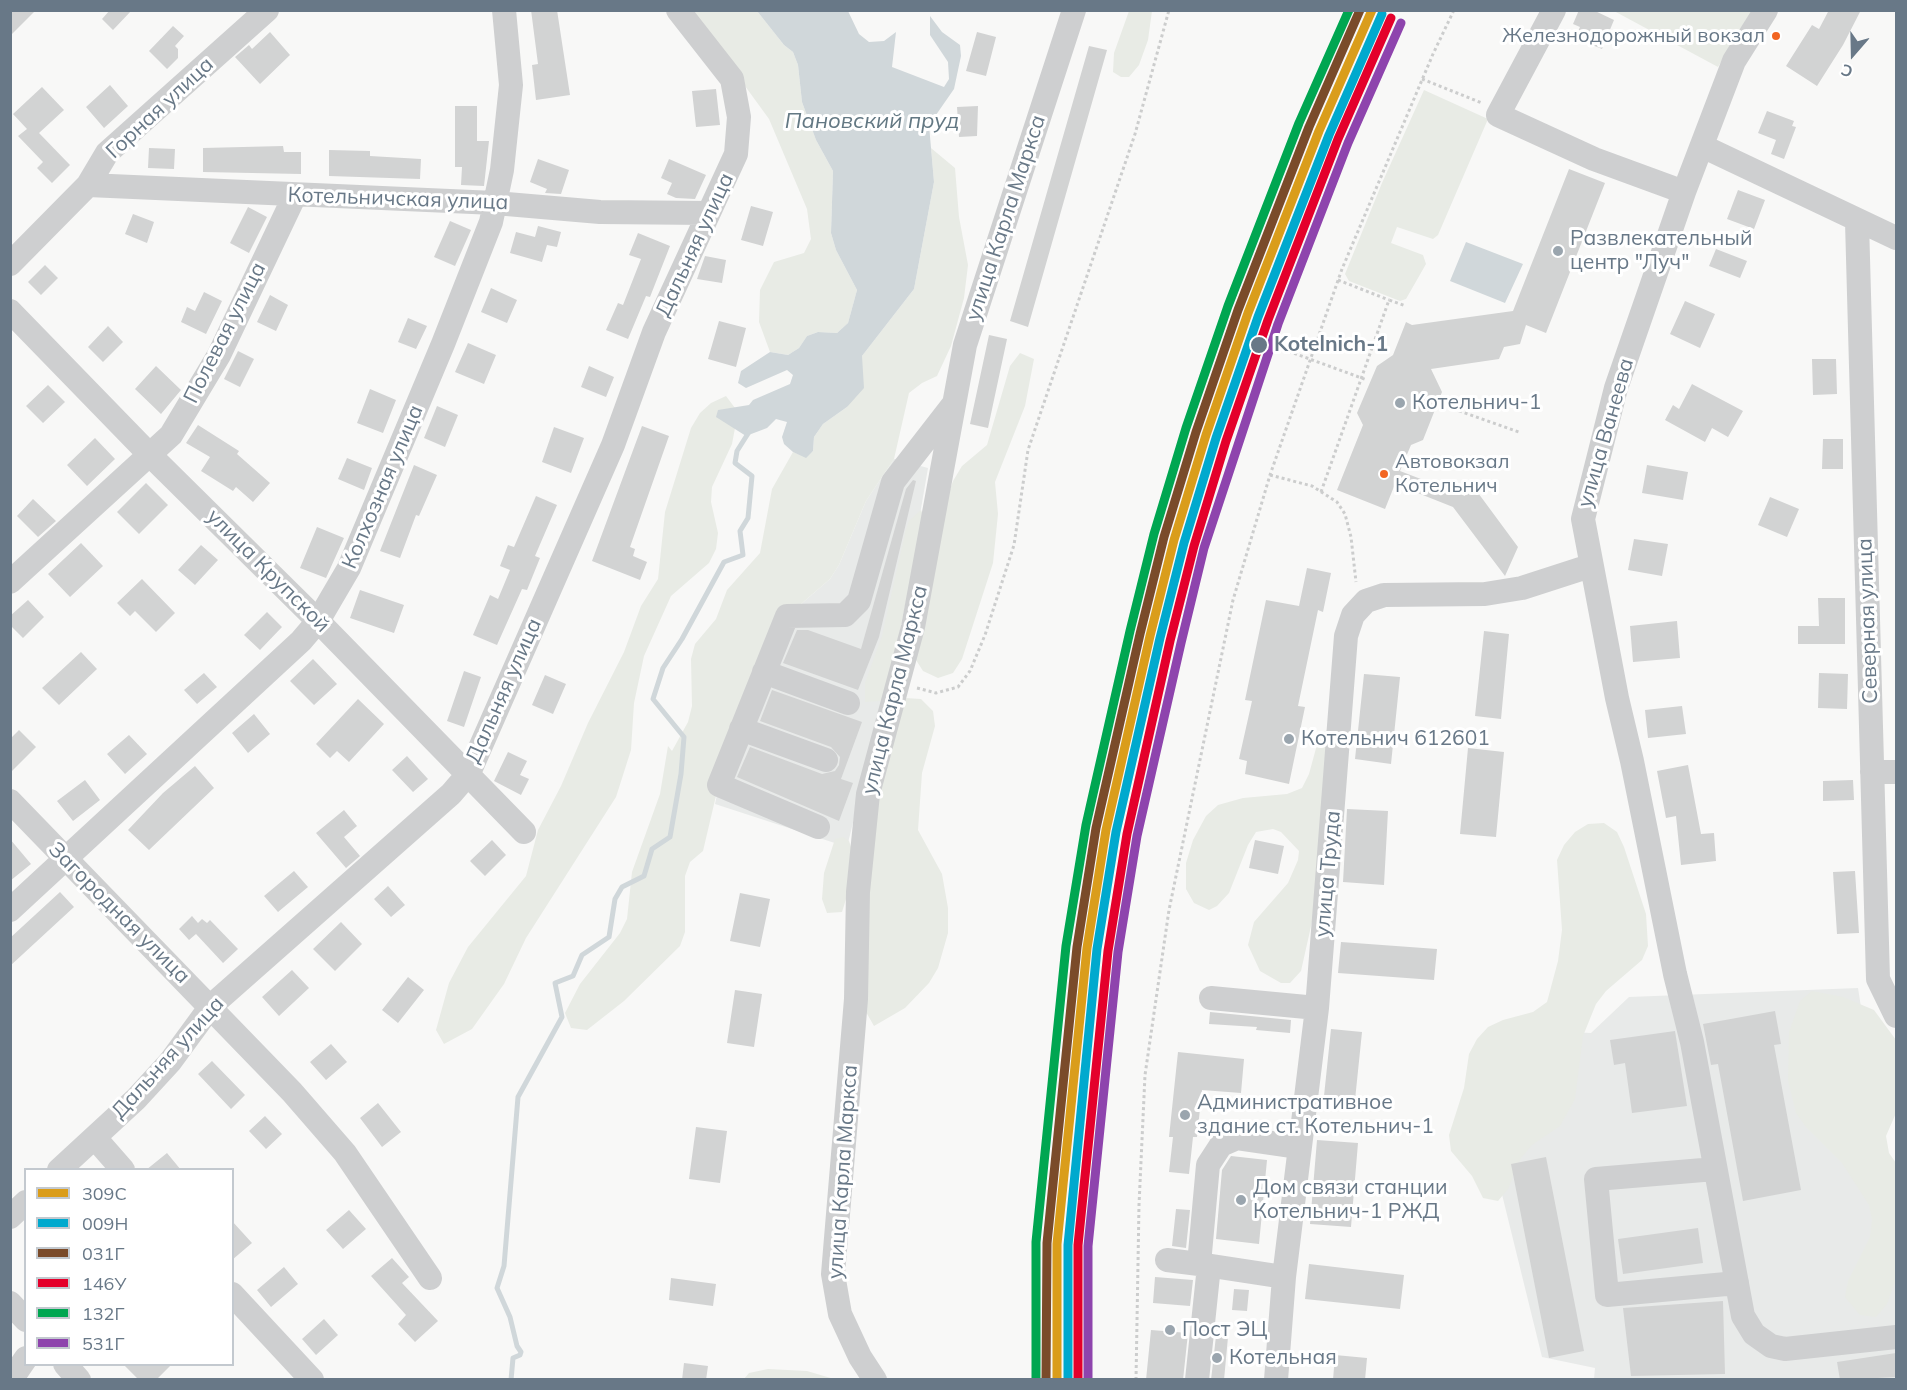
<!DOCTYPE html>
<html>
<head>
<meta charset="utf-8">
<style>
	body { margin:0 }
	#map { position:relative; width:1907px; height:1390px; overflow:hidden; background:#f8f8f7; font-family:Mulish,sans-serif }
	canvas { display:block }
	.frame { position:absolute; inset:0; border:12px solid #687887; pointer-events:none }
	.legend { position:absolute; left:24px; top:1168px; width:210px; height:198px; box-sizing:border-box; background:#fff; border:2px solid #c3c9cf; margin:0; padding:8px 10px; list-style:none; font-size:18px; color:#687887 }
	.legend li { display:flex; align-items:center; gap:12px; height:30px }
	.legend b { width:30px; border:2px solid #c3c9cf }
	.north { position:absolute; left:1823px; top:24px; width:60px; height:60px; -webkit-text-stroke:4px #fff; paint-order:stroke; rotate:200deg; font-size:16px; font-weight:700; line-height:24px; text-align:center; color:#687887 }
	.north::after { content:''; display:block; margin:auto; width:21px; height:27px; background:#687887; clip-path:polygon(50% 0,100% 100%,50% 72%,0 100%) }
</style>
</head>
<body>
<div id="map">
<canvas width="1907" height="1390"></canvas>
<div class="frame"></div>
<ul class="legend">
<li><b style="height:8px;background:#da9d1b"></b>309С</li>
<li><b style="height:8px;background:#00a9ce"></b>009Н</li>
<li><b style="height:8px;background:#7a4b2a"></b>031Г</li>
<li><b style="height:8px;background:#e4002b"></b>146У</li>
<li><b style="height:8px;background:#00a651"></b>132Г</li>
<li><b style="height:8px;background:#8e44ad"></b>531Г</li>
</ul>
<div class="north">С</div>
</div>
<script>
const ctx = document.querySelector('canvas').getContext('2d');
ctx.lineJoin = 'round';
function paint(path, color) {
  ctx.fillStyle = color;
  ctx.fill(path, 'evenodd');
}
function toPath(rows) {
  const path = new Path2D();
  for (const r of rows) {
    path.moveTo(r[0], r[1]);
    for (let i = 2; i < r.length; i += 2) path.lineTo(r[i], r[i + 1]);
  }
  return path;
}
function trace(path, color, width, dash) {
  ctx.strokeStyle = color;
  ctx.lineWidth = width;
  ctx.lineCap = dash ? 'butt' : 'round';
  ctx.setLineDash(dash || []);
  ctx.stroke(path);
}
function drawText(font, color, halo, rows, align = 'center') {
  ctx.font = font + ' Mulish,sans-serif';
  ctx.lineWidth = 6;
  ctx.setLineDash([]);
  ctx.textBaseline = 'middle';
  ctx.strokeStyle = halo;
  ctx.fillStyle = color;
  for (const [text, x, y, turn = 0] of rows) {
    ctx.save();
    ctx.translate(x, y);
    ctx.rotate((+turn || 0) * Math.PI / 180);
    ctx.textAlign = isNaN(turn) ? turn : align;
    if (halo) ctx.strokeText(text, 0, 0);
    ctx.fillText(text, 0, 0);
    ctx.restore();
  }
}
paint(toPath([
	[894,459,928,468,899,636,847,847,715,804,727,749,793,611,830,579,839,565,866,501],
	[1858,988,1896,1229,1896,1379,1594,1379,1595,1368,1542,1357,1495,1166,1513,1029,1591,1033,1629,997]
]), '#e8eae9');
paint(toPath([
	[684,11,757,11,784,45,793,52,798,65,802,102,816,140,833,171,831,233,836,250,857,290,848,323,837,333,818,332,807,336,799,348,788,355,770,352,759,322,760,290,774,262,804,253,811,239,807,209,769,119,721,53],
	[1129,11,1152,11,1148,40,1139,65,1129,77,1121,77,1113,72,1114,53],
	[1614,11,1755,11,1746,20,1718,67],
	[1424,90,1488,119,1438,235,1433,239,1397,227,1391,243,1423,255,1426,264,1406,299,1400,301,1349,281,1345,274,1382,183],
	[931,148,955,168,959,217,968,265,964,298,951,346,937,376,922,383,909,393,894,459,866,501,839,565,830,579,793,611,727,749,703,851,690,862,685,876,685,932,680,946,624,1001,587,1030,571,1028,565,1013,580,984,620,933,627,919,632,872,660,794,668,746,672,751,688,722,692,706,691,659,695,644,716,619,727,590,760,553,772,489,793,452,806,457,813,451,814,437,823,424,847,407,862,356,914,289,934,182],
	[1020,353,1034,359,1025,406,995,482,998,514,993,563,962,659,953,673,938,678,923,671,916,660,942,512,953,481,962,466,987,445,1010,366],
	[726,396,738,412,732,444,712,487,711,502,718,533,716,549,709,563,671,596,644,656,634,703,631,750,616,797,526,938,504,984,472,1029,444,1044,436,1030,449,983,468,947,526,876,538,830,561,786,588,723,624,652,641,606,658,579,665,512,691,428,700,413,711,403],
	[921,510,924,517,886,695,880,701,865,702,865,683,882,636,906,529,909,521],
	[905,698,921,699,933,711,935,726,922,773,918,830,942,874,948,908,948,933,938,968,929,983,905,1008,874,1026,866,1012,866,841],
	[1328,730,1318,895,1301,971,1290,983,1281,983,1260,971,1248,945,1254,922,1288,883,1298,860,1299,851,1281,832,1273,829,1256,832,1248,845,1229,893,1217,906,1209,910,1194,903,1186,889,1186,863,1193,840,1206,816,1218,805,1243,798,1287,794,1302,788,1309,774,1318,741,1321,733],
	[1604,823,1617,832,1624,847,1646,914,1648,946,1642,960,1606,991,1596,1004,1583,1036,1575,1099,1560,1126,1532,1145,1521,1158,1508,1189,1498,1201,1483,1198,1472,1176,1451,1151,1449,1135,1464,1088,1469,1054,1477,1039,1488,1027,1503,1020,1533,1012,1547,1002,1558,961,1562,930,1557,860,1564,845,1575,832,1588,824],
	[843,837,849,841,854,856,847,896,842,912,827,913,822,899,824,873,835,839],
	[1812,991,1843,997,1874,1010,1896,1040,1896,1113,1886,1136,1889,1153,1896,1163,1896,1279,1887,1304,1876,1317,1860,1315,1845,1297,1848,1281,1870,1237,1872,1220,1869,1205,1842,1163,1806,1127,1796,1113,1788,1081,1789,1032,1800,1001],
	[768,1369,807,1371,834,1379,744,1379,749,1373]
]), '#e8ebe5');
paint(toPath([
	[757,11,848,11,859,34,869,42,884,41,896,32,892,67,944,87,949,79,948,62,930,35,930,16,942,32,960,45,961,56,954,89,929,125,934,182,914,289,862,356,864,388,847,407,823,424,814,437,813,451,806,458,793,452,784,444,782,437,787,422,776,419,767,428,746,436,716,417,718,410,749,405,753,400,790,384,793,375,787,370,746,388,738,383,741,371,770,352,788,355,799,348,807,336,818,332,837,333,848,323,857,290,836,250,831,233,833,171,816,140,802,102,798,65,793,52,784,45],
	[1466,242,1523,264,1505,303,1450,281]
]), '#d0d7da');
trace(toPath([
	[511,1380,513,1358,520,1355,521,1352,517,1346,510,1317,497,1288,504,1266,518,1097,562,1017,555,983,573,976,582,955,609,937,615,899,622,887,644,876,652,849,670,837,681,774,684,737,653,699,663,668,682,639,724,562,743,555,740,531,748,518,752,476,735,463,737,451,749,432]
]), '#d0d7da', 5);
paint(toPath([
	[10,10,36,10,10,36],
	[110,10,132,10,113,30,102,19],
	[531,10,557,10,570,95,536,100,532,65,538,64],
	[1579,10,1593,10,1614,20,1602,49,1575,38,1580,27,1573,24],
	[1829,10,1861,10,1843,45,1817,86,1786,66,1812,25,1819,29],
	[173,26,184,36,175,46,178,49,178,58,167,69,149,51],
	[270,32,290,55,260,84,235,57,249,45,252,49],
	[977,32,996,37,986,76,966,71],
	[1089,46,1107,50,1028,327,1010,321],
	[110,85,128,106,104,128,86,107],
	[42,87,64,110,39,133,70,165,52,183,37,168,43,162,18,136,27,129,13,114],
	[716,89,720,125,696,127,692,91],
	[455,106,477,106,477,141,489,141,484,186,461,185,462,167,455,167],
	[978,106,977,136,959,137,957,107],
	[1767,111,1794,121,1792,126,1796,127,1784,159,1771,154,1776,140,1758,133],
	[283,146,284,152,301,152,301,174,203,172,203,148],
	[149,148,175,149,174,169,148,168],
	[329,150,370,151,370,156,421,159,420,179,329,176],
	[538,159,569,170,561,194,545,193,547,189,530,182],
	[669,159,706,175,695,199,676,198,667,194,672,183,661,178],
	[1569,169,1605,183,1546,333,1526,325,1520,344,1504,347,1499,359,1431,369,1442,392,1423,440,1411,445,1400,471,1465,496,1470,482,1518,547,1505,576,1453,507,1395,484,1385,509,1337,490,1363,425,1357,413,1377,366,1393,355,1406,322,1412,325,1513,311],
	[1738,190,1765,200,1754,229,1727,219],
	[751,206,773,212,763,246,741,240],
	[248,207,267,217,249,253,230,243],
	[133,214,154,222,147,243,125,234],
	[450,221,471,230,455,266,434,257],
	[538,226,561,232,557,247,547,245,542,262,510,253,516,232,535,237],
	[638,233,670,246,650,297,646,296,628,339,606,330,618,303,623,305,641,259,629,255],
	[1716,249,1747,261,1740,278,1709,266],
	[705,256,726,260,722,283,697,279],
	[45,265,58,278,41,295,28,282],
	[491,288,517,300,507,323,481,312],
	[204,292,222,301,206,334,181,322,187,307,195,311],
	[270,295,288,305,276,331,257,322],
	[1685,301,1715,314,1700,348,1670,334],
	[408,318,427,326,416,349,398,342],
	[719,321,746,328,736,367,708,359],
	[108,326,123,342,103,362,88,347],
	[989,335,1007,339,988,428,970,424],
	[468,343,496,355,484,384,455,372],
	[238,351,254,359,240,387,224,379],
	[1812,359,1836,359,1837,394,1813,395],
	[156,366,181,390,161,414,135,389],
	[589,366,614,377,606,397,581,387],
	[1692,384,1743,411,1728,437,1712,428,1705,442,1665,420,1673,405,1679,409],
	[48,385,65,402,43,423,26,406],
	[370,389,396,400,383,433,357,423],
	[437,406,458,415,445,447,424,438],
	[198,425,239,451,237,454,270,483,253,502,236,487,233,491,201,471,210,457,186,443],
	[642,426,669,436,630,547,635,549,633,556,647,562,640,580,592,561],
	[554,427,584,438,571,473,542,462],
	[95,438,115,459,87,486,67,465],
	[1823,439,1843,439,1843,469,1822,469],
	[347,458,372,468,364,490,338,479],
	[414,465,437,475,419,516,416,515,400,558,380,551],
	[1647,465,1688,472,1683,500,1642,493],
	[913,480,916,481,879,637,858,690,783,663,797,630,808,630,861,649,906,489],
	[146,483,168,505,139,534,117,512],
	[536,496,557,505,535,556,540,558,527,590,522,589,497,645,473,635,490,595,498,599,510,570,500,566,508,545,514,547],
	[1770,497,1799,509,1787,537,1758,525],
	[33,499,56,521,38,537,17,516],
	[317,527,344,538,326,578,300,568],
	[1634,539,1668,544,1662,576,1628,570],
	[81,543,103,566,70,597,48,574],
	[201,545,218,560,195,585,178,570],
	[1307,568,1331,573,1323,612,1318,610,1298,706,1305,707,1289,784,1245,774,1247,761,1239,759,1252,701,1245,700,1266,600,1299,606],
	[142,579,175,613,156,632,135,611,130,616,117,603],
	[360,590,404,605,394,633,350,618],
	[1818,598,1845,598,1845,644,1798,644,1798,626,1819,626],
	[28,600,44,617,23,638,10,625,10,616],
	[267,612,282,627,260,650,244,635],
	[1677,621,1680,658,1633,662,1630,626],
	[1484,631,1509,634,1501,719,1475,716],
	[81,652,97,669,59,705,42,688],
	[313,659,337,684,314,705,290,681],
	[464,671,481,677,464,727,447,721],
	[204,673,217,687,197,704,184,690],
	[1819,673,1848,674,1847,709,1818,708],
	[1364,674,1400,677,1391,764,1355,759],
	[545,675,566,684,553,714,532,705],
	[772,690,862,722,841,779,853,783,839,821,737,777,750,747,822,774,835,771,839,765,840,757,831,747,760,721],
	[358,699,384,724,349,762,337,751,330,758,316,744],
	[1682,706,1686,734,1648,738,1645,710],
	[254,714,270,734,248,753,232,733],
	[19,730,36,747,10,773,10,739],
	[129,735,147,754,125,774,107,754],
	[1468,748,1504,752,1496,837,1460,834],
	[508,752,527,761,520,775,529,779,521,795,494,781],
	[407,756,428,779,413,792,392,770],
	[1688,765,1701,834,1714,833,1716,861,1681,865,1676,816,1666,818,1657,771],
	[195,766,214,788,149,850,128,830,163,793],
	[85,780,100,800,73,821,57,801],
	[1853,780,1854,800,1823,801,1823,781],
	[1347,809,1388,811,1384,885,1343,882],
	[344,810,357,826,344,837,360,856,346,868,316,833],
	[10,839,31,864,10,881],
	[492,840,506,855,485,876,470,861],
	[1255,840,1284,846,1278,874,1249,868],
	[294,871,308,887,278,912,264,896],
	[1855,871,1859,933,1837,934,1833,872],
	[388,886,405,905,391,917,374,899],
	[60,892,74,907,10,966,10,938],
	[740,893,770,899,760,947,730,941],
	[192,916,198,923,202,919,207,923,210,920,238,949,223,963,196,934,189,940,179,929],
	[341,922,362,944,335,971,313,949],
	[1341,942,1437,949,1434,980,1338,973],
	[292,970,309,988,279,1016,262,997],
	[408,977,424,990,398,1023,382,1010],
	[735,990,762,994,754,1047,727,1043],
	[1775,1011,1781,1044,1774,1045,1801,1190,1743,1201,1718,1064,1711,1065,1703,1024],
	[1210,1012,1291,1020,1290,1033,1256,1030,1257,1027,1209,1024],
	[1331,1029,1362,1032,1355,1100,1324,1096],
	[1675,1031,1687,1106,1632,1113,1625,1063,1614,1065,1610,1040],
	[331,1044,347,1062,326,1080,310,1062],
	[1178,1052,1244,1059,1241,1093,1202,1090,1197,1137,1193,1137,1189,1174,1169,1172,1173,1137,1169,1137],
	[212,1061,245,1095,231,1109,198,1074],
	[378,1103,401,1132,382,1147,360,1118],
	[265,1116,282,1134,266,1149,249,1131],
	[696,1127,727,1131,720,1183,689,1179],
	[1317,1140,1358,1143,1351,1227,1310,1224],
	[167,1153,181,1170,146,1170],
	[1231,1156,1267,1160,1259,1244,1216,1239,1222,1170],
	[1546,1157,1584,1351,1549,1358,1511,1164],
	[1176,1209,1190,1210,1186,1248,1172,1246],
	[349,1210,366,1229,343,1249,326,1230],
	[232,1221,252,1243,232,1260],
	[1698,1228,1703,1263,1623,1274,1618,1239],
	[392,1258,409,1277,402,1283,438,1321,415,1342,398,1324,406,1315,371,1276],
	[1309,1264,1404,1275,1400,1309,1305,1299],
	[284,1267,298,1284,271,1307,257,1290],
	[1155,1277,1193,1280,1190,1306,1153,1303],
	[671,1278,716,1284,713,1306,669,1300],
	[1234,1289,1249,1290,1247,1311,1232,1310],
	[1723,1301,1725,1374,1631,1376,1623,1308],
	[324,1319,338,1335,316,1355,302,1339],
	[1151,1330,1188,1333,1183,1380,1146,1380],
	[1216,1336,1228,1337,1224,1380,1211,1380],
	[1896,1353,1896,1377,1840,1380,1837,1362],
	[1335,1355,1367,1358,1365,1380,1333,1380],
	[684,1363,708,1366,706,1380,682,1380],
	[124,1365,171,1365,156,1380,139,1380]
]), '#d2d3d3');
trace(toPath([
	[1422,79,1482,103],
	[1338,280,1389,300],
	[1266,343,1367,380],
	[1442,405,1519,432],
	[1270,475,1312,486,1337,502,1345,514,1351,537,1356,582],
	[1321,492,1389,300,1406,306],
	[917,688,936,693,958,687,970,671,985,635,1014,545,1028,450,1135,134,1169,10],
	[1136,1380,1139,1205,1145,1075,1169,910,1233,600,1270,475,1342,269,1433,54,1454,10]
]), '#cccdcd', 3, [3, 3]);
trace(toPath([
	[1554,10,1498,115,1594,159,1684,192],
	[1766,10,1734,61,1684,192,1616,388,1583,519,1617,698,1632,761,1675,974,1692,1042,1743,1316,1754,1334,1771,1346,1785,1349,1896,1337],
	[1702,146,1896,238],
	[88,185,495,203,600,212,708,213],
	[1857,222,1878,979,1896,1016],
	[10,264,88,185,107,153,267,10],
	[10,311,148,453,318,621,524,832],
	[10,582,171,435,219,355,295,195],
	[764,672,848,703],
	[741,729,826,760],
	[1872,772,1896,772],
	[10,801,292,1092,345,1153,430,1278],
	[818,827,719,785,787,616,845,615,859,601,893,482,952,406],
	[10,910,301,641,318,621,349,568,443,344,491,222,502,170,511,85,504,10],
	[1211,998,1317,1008],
	[95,1138,123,1170],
	[1715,1169,1596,1179,1607,1295,1737,1283],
	[59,1170,136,1099,170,1062,211,1006,451,794,469,773,613,445,654,332,736,154,739,117,732,79,678,10],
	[10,1217,26,1202],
	[1167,1260,1199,1264],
	[1284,1277,1199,1264,1208,1165,1221,1145,1237,1138,1299,1147],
	[232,1294,312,1380],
	[10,1303,26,1320],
	[65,1364,79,1380],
	[11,1380,26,1358],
	[875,1380,860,1357,840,1314,833,1274,856,999,858,892,868,794,913,627,965,345,1074,10],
	[1197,1380,1209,1266],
	[1276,1380,1284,1277,1317,1008,1346,636,1353,615,1366,601,1384,595,1485,594,1522,588,1590,566]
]), '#cecfd0', 24);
trace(toPath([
	[1057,1380,1057,1244,1087,948,1106,830,1150,636,1174,540,1206,435,1248,313,1319,131,1372,10]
]), '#da9d1b', 9);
trace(toPath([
	[1068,1380,1068,1245,1097,949,1116,832,1160,638,1184,543,1216,438,1258,317,1329,135,1382,14]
]), '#00a9ce', 9);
trace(toPath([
	[1046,1380,1047,1243,1077,947,1096,828,1140,634,1164,537,1196,432,1238,310,1309,127,1360,10]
]), '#7a4b2a', 9);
trace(toPath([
	[1078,1380,1078,1245,1108,951,1127,834,1170,641,1194,546,1226,441,1268,320,1338,139,1391,18]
]), '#e4002b', 9);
trace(toPath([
	[1036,1380,1036,1242,1066,946,1086,825,1130,631,1154,534,1186,428,1228,306,1299,123,1349,10]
]), '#00a651', 9);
trace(toPath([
	[1088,1380,1088,1246,1118,952,1137,836,1181,643,1204,548,1278,324,1348,143,1401,23]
]), '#8e44ad', 9);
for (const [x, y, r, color] of [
	[1776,36,5,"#f26522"],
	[1558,251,6,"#9aa5ae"],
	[1259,345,9,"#687887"],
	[1400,403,6,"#9aa5ae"],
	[1384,474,5,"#f26522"],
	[1289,739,6,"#9aa5ae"],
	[1185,1115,6,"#9aa5ae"],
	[1241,1200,6,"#9aa5ae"],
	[1170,1330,6,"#9aa5ae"],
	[1217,1358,6,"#9aa5ae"]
]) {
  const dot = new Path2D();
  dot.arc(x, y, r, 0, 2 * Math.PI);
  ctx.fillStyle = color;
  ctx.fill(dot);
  trace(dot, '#fff', 2);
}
drawText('20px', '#687887', '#fff', [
	["Железнодорожный вокзал",1765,36],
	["Автовокзал",1395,462,"left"],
	["Котельнич",1395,486,"left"]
], 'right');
drawText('21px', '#687887', '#fff', [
	["Горная улица",160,108,-43],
	["Котельничская улица",398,199,2],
	["улица Карла Маркса",1006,218,-72],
	["Дальняя улица",695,245,-65],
	["Полевая улица",225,333,-63],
	["улица Ванеева",1606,433,-74],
	["Колхозная улица",383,487,-67],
	["улица Крупской",268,571,45],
	["Северная улица",1868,621,-92],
	["улица Карла Маркса",895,690,-76],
	["Дальняя улица",504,691,-66],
	["улица Труда",1328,874,-85],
	["Загородная улица",119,913,45],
	["Дальняя улица",168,1058,-48],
	["улица Карла Маркса",843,1172,-86]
]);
drawText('21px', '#687887', '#fff', [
	["Развлекательный",1570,239],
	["центр \"Луч\"",1570,263],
	["Котельнич-1",1412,403],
	["Котельнич 612601",1301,739],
	["Административное",1197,1103],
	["здание ст. Котельнич-1",1197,1127],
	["Дом связи станции",1253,1188],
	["Котельнич-1 РЖД",1253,1212],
	["Пост ЭЦ",1182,1330],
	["Котельная",1229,1358]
], 'left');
drawText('bold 21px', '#687887', '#fff', [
	["Kotelnich-1",1274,345]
], 'left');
drawText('italic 22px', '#637883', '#fff', [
	["Пановский пруд",872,121]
]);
</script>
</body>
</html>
